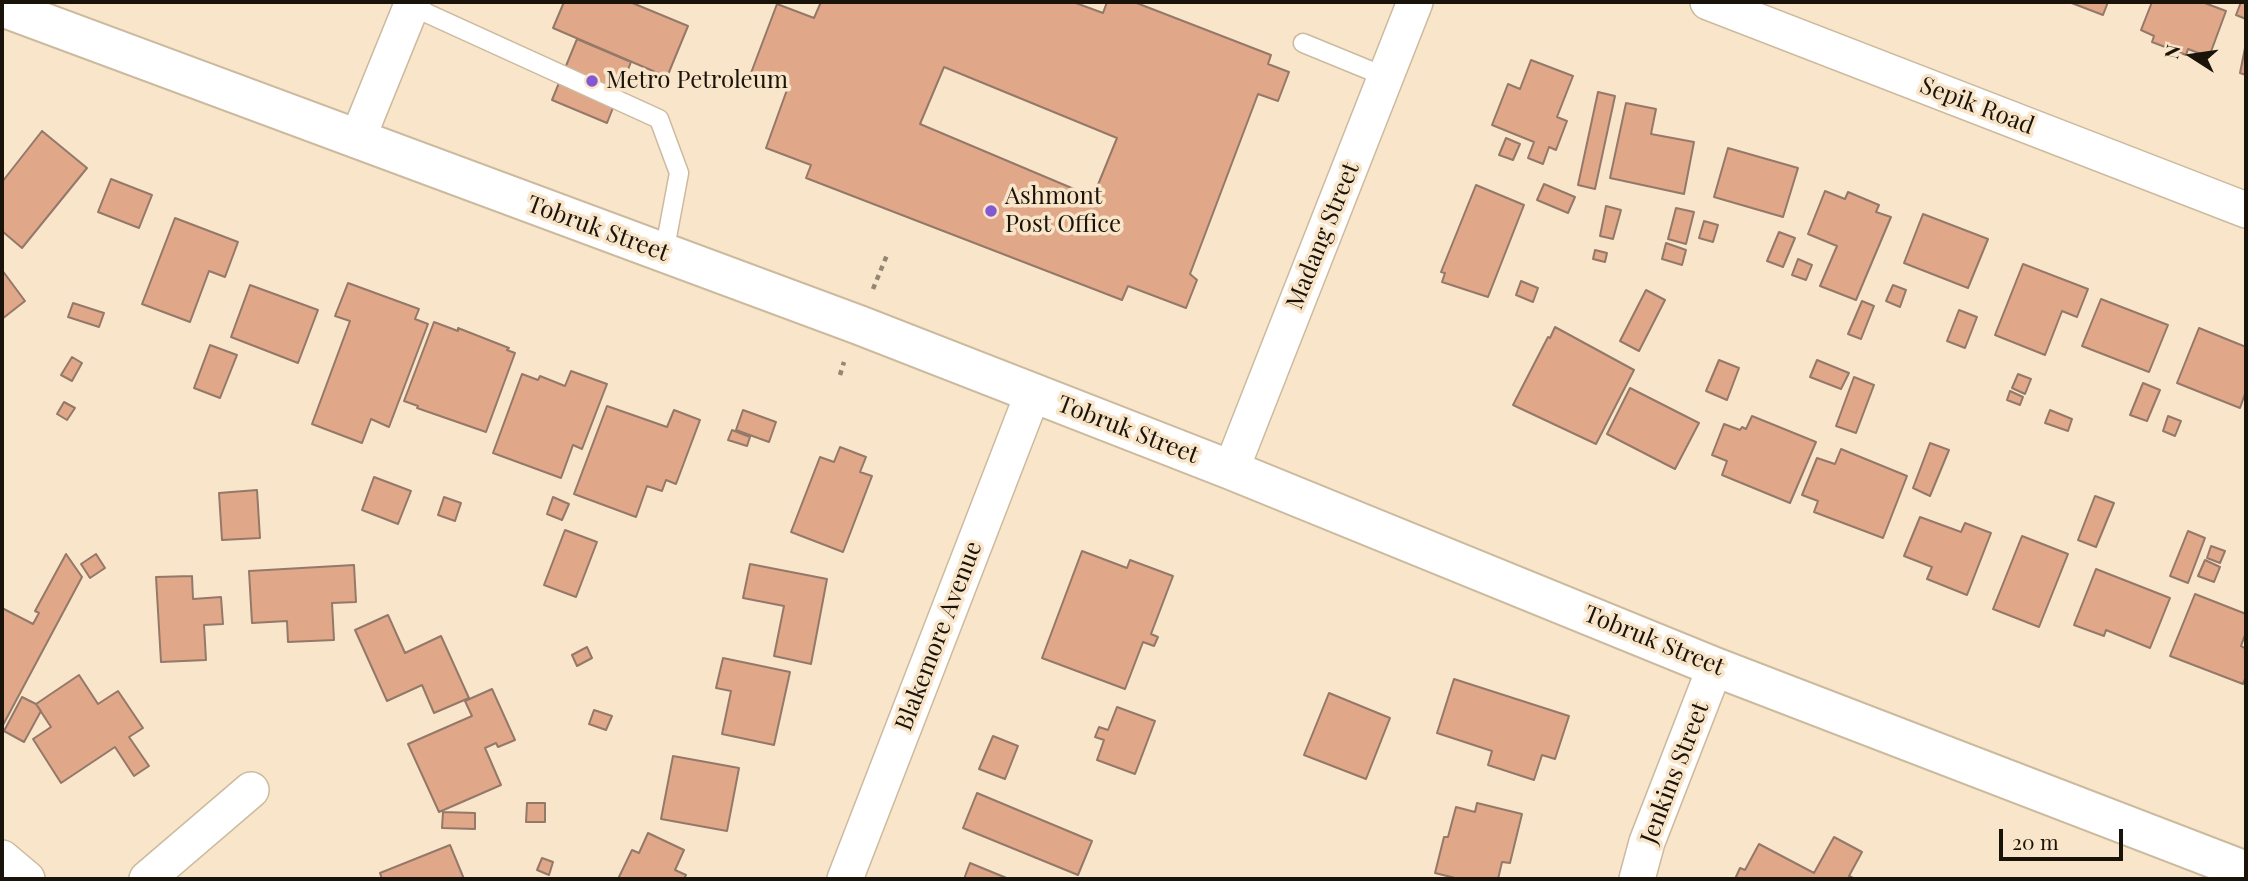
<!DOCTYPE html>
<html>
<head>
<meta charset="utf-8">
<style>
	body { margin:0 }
	#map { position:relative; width:2248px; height:881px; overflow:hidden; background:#f9e6ca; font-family:"Playfair Display",serif }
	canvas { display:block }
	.frame { position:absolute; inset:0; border:4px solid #191309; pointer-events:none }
	.north { position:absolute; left:2157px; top:21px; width:70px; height:70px; -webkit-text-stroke:5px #f9e6ca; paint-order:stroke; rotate:282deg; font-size:19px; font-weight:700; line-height:28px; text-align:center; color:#191309 }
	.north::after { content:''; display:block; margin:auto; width:24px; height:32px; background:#191309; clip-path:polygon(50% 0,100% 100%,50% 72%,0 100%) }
	.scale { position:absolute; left:1999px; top:829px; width:124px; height:32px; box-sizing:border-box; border:4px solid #191309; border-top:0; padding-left:9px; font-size:21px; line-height:24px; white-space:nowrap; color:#191309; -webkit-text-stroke:5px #f9e6ca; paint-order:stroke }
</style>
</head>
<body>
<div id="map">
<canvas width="2248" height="881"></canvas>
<div class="frame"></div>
<div class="north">N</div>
<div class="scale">20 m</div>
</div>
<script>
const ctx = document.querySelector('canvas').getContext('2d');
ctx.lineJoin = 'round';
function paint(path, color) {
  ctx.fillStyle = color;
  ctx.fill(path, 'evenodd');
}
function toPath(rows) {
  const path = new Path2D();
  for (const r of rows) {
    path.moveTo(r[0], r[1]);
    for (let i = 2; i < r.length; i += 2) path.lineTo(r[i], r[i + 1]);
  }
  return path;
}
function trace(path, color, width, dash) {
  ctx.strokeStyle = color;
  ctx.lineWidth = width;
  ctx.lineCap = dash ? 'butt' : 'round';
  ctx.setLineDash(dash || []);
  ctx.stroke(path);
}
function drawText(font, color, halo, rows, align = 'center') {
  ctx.font = font + ' "Playfair Display",serif';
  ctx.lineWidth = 7;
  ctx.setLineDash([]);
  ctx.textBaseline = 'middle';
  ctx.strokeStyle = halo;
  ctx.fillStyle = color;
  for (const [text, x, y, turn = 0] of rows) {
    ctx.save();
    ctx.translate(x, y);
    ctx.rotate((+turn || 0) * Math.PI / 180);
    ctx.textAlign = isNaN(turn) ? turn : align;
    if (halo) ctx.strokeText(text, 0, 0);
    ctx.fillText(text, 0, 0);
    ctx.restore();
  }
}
const building = toPath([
	[564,2,630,2,688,26,667,77,553,28,564,2],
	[821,2,1073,2,1103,13,1107,2,1134,2,1271,55,1268,64,1289,72,1278,101,1258,94,1190,274,1197,280,1186,308,1128,286,1122,300,806,178,811,165,766,148,788,87,751,73,777,4,814,18,821,2],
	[944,67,1117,138,1093,197,920,124,944,67],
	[2069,2,2108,2,2103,15,2069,2],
	[2152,2,2202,2,2226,11,2209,57,2188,49,2186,55,2152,42,2154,36,2141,30,2152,2],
	[2241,2,2246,2,2246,19,2236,15,2241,2],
	[577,39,631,62,607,123,552,100,577,39],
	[2246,43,2246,75,2240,73,2246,43],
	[1531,60,1573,76,1557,117,1567,121,1556,150,1549,147,1543,164,1528,158,1534,142,1492,125,1508,84,1520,89,1531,60],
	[1598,92,1615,96,1595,189,1578,185,1598,92],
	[1626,103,1656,109,1651,134,1694,142,1684,194,1610,178,1626,103],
	[42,131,87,168,22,248,2,231,2,182,42,131],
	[1506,138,1520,144,1513,160,1499,155,1506,138],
	[1728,148,1798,168,1783,217,1714,197,1728,148],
	[111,179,152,195,139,228,98,212,111,179],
	[1544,184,1575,197,1568,213,1537,200,1544,184],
	[1476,185,1524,205,1488,297,1442,282,1445,273,1441,272,1476,185],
	[1825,191,1845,199,1848,192,1879,205,1876,212,1891,217,1856,300,1820,286,1837,246,1808,234,1825,191],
	[1606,206,1621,210,1613,239,1600,236,1606,206],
	[1676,208,1694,212,1686,244,1668,239,1676,208],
	[1923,214,1988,239,1968,288,1904,263,1923,214],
	[175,218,238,242,225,277,209,271,190,322,142,304,175,218],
	[1704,221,1718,225,1713,242,1699,238,1704,221],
	[1779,232,1795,238,1783,267,1767,261,1779,232],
	[1666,243,1686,250,1682,265,1662,259,1666,243],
	[1595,250,1607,253,1605,262,1593,259,1595,250],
	[1798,259,1812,265,1806,280,1792,275,1798,259],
	[2023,264,2088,289,2077,317,2062,311,2045,355,1995,335,2023,264],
	[2,270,25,301,2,319,2,270],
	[1521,281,1538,288,1533,302,1516,295,1521,281],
	[348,283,419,309,415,319,428,324,389,427,371,419,362,443,312,424,350,321,335,316,348,283],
	[250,285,318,310,298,363,231,337,250,285],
	[1893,285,1906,290,1900,307,1886,301,1893,285],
	[1646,290,1665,300,1639,351,1620,341,1646,290],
	[2101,299,2168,325,2149,372,2082,346,2101,299],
	[1862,301,1874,306,1861,339,1848,334,1862,301],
	[73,303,104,313,99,327,68,317,73,303],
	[1959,310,1977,317,1965,348,1947,341,1959,310],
	[434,322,458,331,458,328,509,348,507,350,515,353,486,432,417,408,418,406,404,401,434,322],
	[1555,327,1634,370,1596,444,1513,405,1548,337,1550,338,1555,327],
	[2199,328,2246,347,2246,391,2240,408,2177,383,2199,328],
	[210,345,237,355,220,398,194,388,210,345],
	[72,357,82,363,72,381,61,375,72,357],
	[1719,360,1739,368,1727,400,1706,391,1719,360],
	[1817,360,1849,373,1841,389,1810,377,1817,360],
	[571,371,607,384,582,449,573,445,561,478,493,453,522,374,538,380,540,376,565,386,571,371],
	[2018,374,2031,379,2025,394,2012,388,2018,374],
	[1854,377,1874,385,1856,433,1836,426,1854,377],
	[2143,383,2160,390,2147,421,2130,415,2143,383],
	[1630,388,1699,423,1675,469,1607,434,1630,388],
	[2010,391,2023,397,2020,405,2007,400,2010,391],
	[64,402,75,408,67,420,57,414,64,402],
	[607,406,667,427,674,410,700,420,676,484,666,480,662,491,647,486,636,517,574,494,607,406],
	[743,410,776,422,769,442,736,430,743,410],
	[2050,410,2072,419,2068,431,2045,423,2050,410],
	[1752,416,1816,442,1790,503,1722,475,1727,461,1712,455,1724,424,1740,430,1742,427,1746,429,1752,416],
	[2168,416,2181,421,2175,436,2163,431,2168,416],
	[732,430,750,437,747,446,728,440,732,430],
	[1930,443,1949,450,1930,496,1913,488,1930,443],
	[840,447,866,457,860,472,872,476,843,552,791,532,820,457,834,462,840,447],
	[1841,449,1907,476,1883,538,1814,512,1818,501,1802,495,1817,458,1835,464,1841,449],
	[374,477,411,491,398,524,362,510,374,477],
	[257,490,260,538,222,540,219,493,257,490],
	[2095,496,2114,503,2096,547,2078,540,2095,496],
	[444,497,461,503,455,521,438,515,444,497],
	[553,497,569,504,562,520,547,514,553,497],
	[1920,517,1961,532,1965,523,1991,533,1967,595,1927,579,1932,567,1904,556,1920,517],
	[565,530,597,542,576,597,544,585,565,530],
	[2188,531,2205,538,2188,583,2170,576,2188,531],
	[2022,536,2068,554,2039,627,1993,609,2022,536],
	[2211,546,2225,551,2220,563,2207,558,2211,546],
	[1082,551,1127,568,1130,560,1173,576,1151,634,1158,637,1154,646,1143,642,1125,689,1042,658,1082,551],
	[66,554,82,577,3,725,2,608,33,624,39,613,35,611,66,554],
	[96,554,105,568,90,578,81,564,96,554],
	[2205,560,2220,567,2214,582,2198,576,2205,560],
	[750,564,827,579,811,664,774,656,784,606,743,598,750,564],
	[354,565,356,602,332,603,334,640,288,642,287,621,252,623,249,571,354,565],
	[2096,569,2170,598,2150,648,2106,630,2104,636,2074,625,2096,569],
	[192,576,193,599,221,597,223,624,204,625,206,660,161,662,156,577,192,576],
	[2195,594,2246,614,2246,632,2241,646,2246,649,2246,676,2243,684,2170,656,2195,594],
	[388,615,405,653,441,636,469,698,434,713,422,685,387,701,355,630,388,615],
	[587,647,592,658,577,666,572,655,587,647],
	[723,658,790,672,774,745,722,734,731,691,716,688,723,658],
	[79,675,98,704,118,691,143,728,129,737,149,766,134,776,115,747,61,783,33,739,51,727,36,704,79,675],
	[1454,679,1569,716,1555,759,1542,755,1534,780,1488,765,1492,751,1437,733,1454,679],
	[492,689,515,740,498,747,496,743,485,748,501,785,439,812,408,744,472,716,465,701,492,689],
	[1329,693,1390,718,1366,779,1304,755,1329,693],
	[22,697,36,704,41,711,24,742,4,731,22,697],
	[1117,707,1155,721,1135,774,1097,760,1104,740,1095,737,1099,727,1108,730,1117,707],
	[594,710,612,716,606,730,589,724,594,710],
	[993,736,1018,746,1005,779,979,769,993,736],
	[673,756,739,768,727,831,661,819,673,756],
	[977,793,1092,841,1078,875,963,828,977,793],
	[527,803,545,803,545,822,526,822,527,803],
	[1477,803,1522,814,1510,863,1502,862,1498,879,1459,879,1435,873,1444,837,1448,837,1456,807,1475,812,1477,803],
	[443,812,475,813,475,829,442,828,443,812],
	[648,833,684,850,675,870,686,875,684,879,618,879,632,850,639,853,648,833],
	[1834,837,1862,852,1849,876,1855,879,1735,879,1740,868,1745,870,1759,844,1814,873,1834,837],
	[450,845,464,879,382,879,380,873,450,845],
	[542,858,553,862,549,875,537,870,542,858],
	[970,863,1009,879,964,879,970,863]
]);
paint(building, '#e0a788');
trace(building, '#947869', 2);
const lane = toPath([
	[411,6,659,119,679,173,664,253],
	[1303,43,1386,77]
]);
const street = toPath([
	[1708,2,2246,210],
	[357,140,413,2],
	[1231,470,1415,2],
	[2,858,27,879],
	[147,879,251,790],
	[845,879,1033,393],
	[1637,879,1647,842,1715,667]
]);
const secondary = toPath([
	[2,7,859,325,1231,470,1715,667,2246,871]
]);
trace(lane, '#ccba9f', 21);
trace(street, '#ccba9f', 38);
trace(secondary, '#ccba9f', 42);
trace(toPath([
	[873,289,887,255],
	[840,375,844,362]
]), '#938672', 4.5, [5, 5]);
trace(lane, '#fff', 18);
trace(street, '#fff', 35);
trace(secondary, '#fff', 38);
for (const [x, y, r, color] of [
	[592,81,7,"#8259d2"],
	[991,211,7,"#8259d2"]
]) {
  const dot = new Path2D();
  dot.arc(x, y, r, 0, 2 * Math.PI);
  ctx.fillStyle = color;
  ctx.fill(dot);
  trace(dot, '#f9e6ca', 2.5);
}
drawText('24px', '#191309', '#f9e6ca', [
	["Metro Petroleum",606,81],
	["Ashmont",1005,197],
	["Post Office",1005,225]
], 'left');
drawText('24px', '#191309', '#f9e6ca', [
	["Sepik Road",1977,106,21],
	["Tobruk Street",598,229,20],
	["Madang Street",1323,236,-68],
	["Tobruk Street",1128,430,21],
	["Blakemore Avenue",939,636,-69],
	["Tobruk Street",1654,641,22],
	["Jenkins Street",1675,773,-69]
]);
</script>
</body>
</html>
